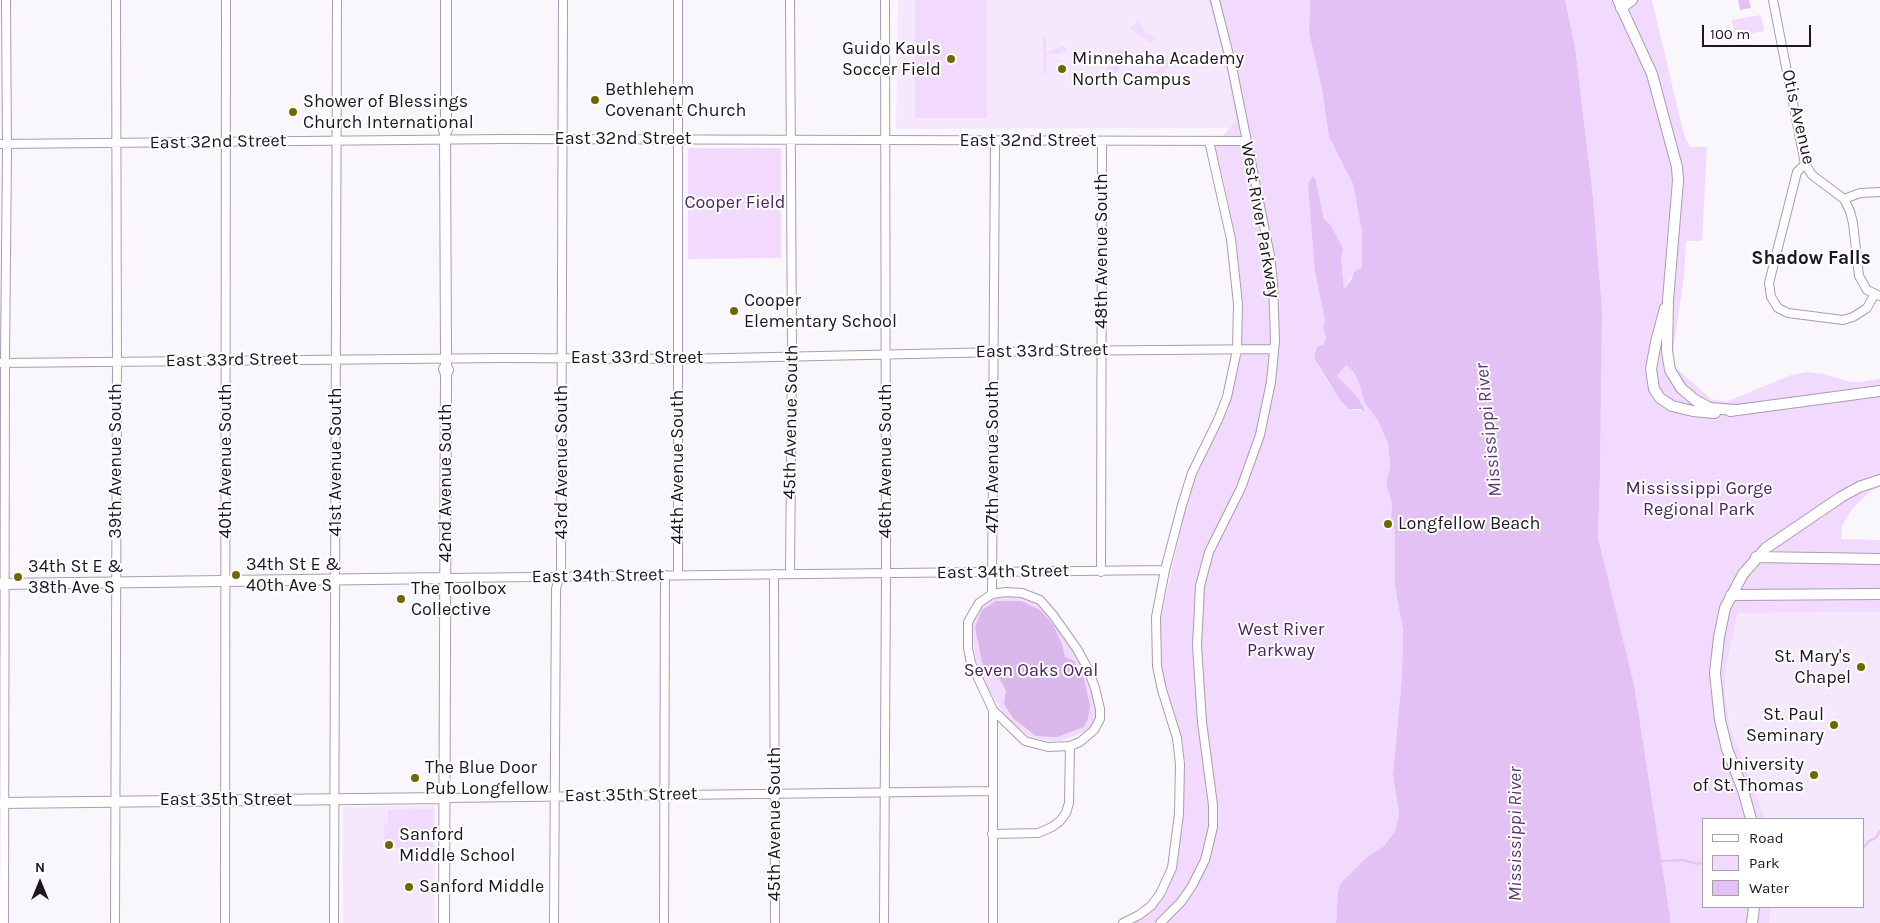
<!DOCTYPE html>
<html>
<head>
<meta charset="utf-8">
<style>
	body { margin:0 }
	#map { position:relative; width:1880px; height:923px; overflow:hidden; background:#faf7fc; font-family:Karla,sans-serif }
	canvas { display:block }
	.legend { position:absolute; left:1702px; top:818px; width:162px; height:90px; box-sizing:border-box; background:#fff; border:1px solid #a4a2a5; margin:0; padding:6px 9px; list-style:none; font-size:15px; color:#1c161f }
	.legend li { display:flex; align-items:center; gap:10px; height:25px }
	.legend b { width:25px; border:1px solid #a4a2a5 }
	.north { position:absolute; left:15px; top:858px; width:50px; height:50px; -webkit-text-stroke:4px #fff; paint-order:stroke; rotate:0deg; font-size:14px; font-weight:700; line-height:20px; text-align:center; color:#1c161f }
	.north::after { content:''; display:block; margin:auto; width:18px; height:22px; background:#1c161f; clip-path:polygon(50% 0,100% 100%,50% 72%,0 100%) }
	.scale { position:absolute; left:1702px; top:25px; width:109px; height:22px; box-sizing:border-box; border:2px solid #1c161f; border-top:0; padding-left:6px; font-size:15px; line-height:18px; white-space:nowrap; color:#1c161f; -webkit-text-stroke:4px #fff; paint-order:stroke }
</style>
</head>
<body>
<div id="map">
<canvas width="1880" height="923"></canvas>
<ul class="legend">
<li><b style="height:6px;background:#fff"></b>Road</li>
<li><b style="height:14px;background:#f2d9fe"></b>Park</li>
<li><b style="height:14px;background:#e4c1f5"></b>Water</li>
</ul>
<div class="north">N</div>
<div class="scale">100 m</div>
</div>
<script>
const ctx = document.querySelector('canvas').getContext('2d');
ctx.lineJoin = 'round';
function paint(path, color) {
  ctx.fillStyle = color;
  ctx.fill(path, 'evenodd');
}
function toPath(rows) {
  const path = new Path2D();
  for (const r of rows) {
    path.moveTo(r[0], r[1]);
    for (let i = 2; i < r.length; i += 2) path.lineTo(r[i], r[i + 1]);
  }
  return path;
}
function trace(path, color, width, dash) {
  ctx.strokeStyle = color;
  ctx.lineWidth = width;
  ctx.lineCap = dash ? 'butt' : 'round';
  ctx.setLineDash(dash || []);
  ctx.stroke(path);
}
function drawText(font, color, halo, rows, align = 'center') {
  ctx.font = font + ' Karla,sans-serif';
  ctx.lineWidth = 4;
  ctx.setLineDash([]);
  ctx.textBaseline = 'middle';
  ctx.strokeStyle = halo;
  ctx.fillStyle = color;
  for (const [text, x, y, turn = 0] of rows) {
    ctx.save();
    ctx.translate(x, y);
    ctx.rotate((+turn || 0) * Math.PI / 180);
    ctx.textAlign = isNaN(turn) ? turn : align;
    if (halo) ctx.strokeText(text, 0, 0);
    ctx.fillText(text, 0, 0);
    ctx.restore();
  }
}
paint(toPath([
	[898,0,1208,0,1225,62,1236,121,1231,128,896,129],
	[1880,612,1880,923,1769,923,1771,907,1864,907,1864,819,1765,819,1730,727,1725,693,1726,666,1738,613],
	[435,805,435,923,343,923,343,807]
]), '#f5e8fc');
paint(toPath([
	[915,0,987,0,987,118,915,118],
	[1208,0,1310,0,1309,32,1322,89,1329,137,1353,184,1362,232,1362,267,1354,272,1344,289,1341,257,1331,225,1324,219,1316,180,1314,177,1325,320,1323,329,1326,338,1323,345,1317,346,1314,358,1329,384,1349,409,1366,411,1357,396,1337,376,1346,365,1352,370,1358,380,1365,403,1378,421,1388,443,1390,467,1386,483,1392,504,1391,519,1395,532,1395,587,1403,630,1402,675,1393,775,1399,814,1395,831,1383,847,1368,856,1338,892,1336,923,1133,923,1154,910,1164,897,1176,869,1183,814,1185,764,1182,737,1166,688,1161,665,1161,618,1186,506,1197,475,1222,421,1231,398,1241,350,1242,304,1235,238,1223,178,1214,145,1236,121,1225,62],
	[1565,0,1652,0,1684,135,1690,147,1707,147,1702,241,1686,241,1684,277,1672,359,1675,367,1711,399,1726,402,1791,375,1807,372,1823,374,1851,382,1861,382,1880,379,1880,487,1871,491,1853,508,1842,526,1841,539,1880,540,1880,612,1738,613,1726,666,1725,693,1730,727,1765,819,1704,819,1704,907,1771,907,1769,923,1670,923,1670,916,1634,684,1598,538,1600,477,1602,309,1593,197,1575,46],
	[1761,15,1764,31,1735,36,1732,20],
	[1138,19,1144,32,1155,37,1151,43,1131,29],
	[1043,38,1046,38,1046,52,1064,46,1066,50,1066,52,1060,52,1059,54,1047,54,1047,73,1043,73],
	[1120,48,1148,67,1148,68,1116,53],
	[1168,55,1168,68,1159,75,1153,72,1156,72],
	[1114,59,1120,70,1107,77,1108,66],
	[688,148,781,148,781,258,688,259],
	[1006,596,1021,598,1038,603,1051,618,1074,652,1091,689,1096,710,1095,720,1086,732,1059,741,1049,741,1029,736,1008,720,989,691,976,661,972,634,973,623,981,606,993,598],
	[433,809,433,847,385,848,384,824,388,823,388,810]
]), '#f2d9fe');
paint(toPath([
	[996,601,1021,601,1040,610,1053,625,1062,644,1065,657,1074,661,1084,679,1090,706,1088,718,1084,727,1057,737,1036,736,1013,718,1004,704,1006,691,1000,680,989,673,983,666,975,627,982,610]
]), '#d9b7ea');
paint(toPath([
	[1310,0,1565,0,1575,46,1593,197,1602,309,1600,477,1598,538,1634,684,1670,916,1670,923,1336,923,1338,892,1341,883,1368,856,1383,847,1395,831,1399,814,1393,775,1402,675,1403,630,1395,587,1395,532,1391,519,1392,504,1386,483,1390,467,1388,443,1378,421,1365,403,1358,380,1352,370,1346,365,1337,376,1357,396,1366,412,1360,409,1349,409,1340,400,1314,358,1317,346,1323,345,1326,338,1323,328,1325,320,1315,271,1308,184,1313,176,1316,180,1324,219,1331,225,1343,249,1341,257,1344,289,1351,280,1354,272,1362,267,1362,232,1353,184,1329,137,1322,89,1309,32],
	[1738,0,1749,0,1751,8,1740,10]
]), '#e4c1f5');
trace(toPath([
	[1864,847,1869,841,1876,838,1880,831],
	[1662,861,1682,860,1698,864,1704,862]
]), '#e4c1f5', 2);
const minor = toPath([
	[790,0,792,349,790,574],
	[1773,0,1805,164,1812,175,1844,199,1850,211,1853,223,1859,276,1867,290,1880,296],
	[0,144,503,139,1246,141],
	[1805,164,1797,172,1769,283,1771,297,1778,308,1788,313,1843,320,1853,317,1867,308,1874,295],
	[1844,199,1860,193,1880,192],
	[0,363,504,358,684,359,1046,351,1274,349],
	[1101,572,1102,141],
	[774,574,775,923],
	[678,575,678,0],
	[446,578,1165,570],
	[992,594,995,141],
	[993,710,1025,741,1048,747,1070,746,1080,742,1094,730,1100,719,1100,709,1095,688,1088,669,1077,649,1053,615,1040,600,1022,593,1006,592,992,594,979,603,968,622,968,648,971,663,993,710,993,923],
	[445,798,992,791],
	[992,834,1038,833,1052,827,1060,821,1066,813,1069,803,1070,746],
	[4,923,5,357,7,151,6,0],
	[115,923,117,361,116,0],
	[225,923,226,0],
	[334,923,337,0],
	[554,923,556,589,561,570,563,0],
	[664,923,665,575],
	[884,923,886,573,885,0],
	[1123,923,1139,915,1151,906,1160,894,1172,868,1179,814,1180,764,1177,738,1162,690,1157,666,1156,617,1165,570,1182,505,1192,473,1218,420,1227,397,1237,350,1238,304,1231,239,1209,141],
	[1160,923,1181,902,1192,886,1205,860,1208,848,1213,827,1213,805,1202,722,1197,646,1200,586,1209,552,1241,488,1260,435,1271,382,1275,341,1273,283,1270,256,1232,67,1215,0]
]);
const tertiary = toPath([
	[1618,0,1652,74,1677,167,1678,181,1668,300,1667,351,1670,370,1681,388,1695,400,1710,408,1735,410],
	[1621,8,1632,0],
	[446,125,444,130,445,133,447,130,446,125,446,0],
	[445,133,446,358,446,366,444,369,446,374,448,370,446,366],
	[1665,308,1656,342,1651,369,1654,389,1660,398,1672,406,1693,411,1715,413],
	[1730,411,1880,391],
	[1756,557,1880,559],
	[0,584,446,578],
	[1731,595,1880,594],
	[0,803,445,798],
	[1751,819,1743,790,1727,749,1720,720,1715,673,1719,637,1725,608,1743,574,1766,548,1841,497,1859,487,1880,480],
	[444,923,446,374],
	[1752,923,1754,907]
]);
trace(minor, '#ab9bb3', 10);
trace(tertiary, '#ab9bb3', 12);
trace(minor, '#fff', 8);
trace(tertiary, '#fff', 10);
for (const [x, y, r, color] of [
	[951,59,5,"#6f6700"],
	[1062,69,5,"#6f6700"],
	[595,100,5,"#6f6700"],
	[293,112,5,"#6f6700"],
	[734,311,5,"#6f6700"],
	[1388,524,5,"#6f6700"],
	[236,575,5,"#6f6700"],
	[18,577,5,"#6f6700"],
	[401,599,5,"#6f6700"],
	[1861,667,5,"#6f6700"],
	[1834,725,5,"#6f6700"],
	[1814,775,5,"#6f6700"],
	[415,778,5,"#6f6700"],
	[389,845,5,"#6f6700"],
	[409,887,5,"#6f6700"]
]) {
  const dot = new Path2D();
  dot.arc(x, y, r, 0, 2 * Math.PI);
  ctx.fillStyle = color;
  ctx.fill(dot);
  trace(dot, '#fff', 2);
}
drawText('18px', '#1c161f', '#fff', [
	["Guido Kauls",941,49,"right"],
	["Soccer Field",941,70,"right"],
	["Minnehaha Academy",1072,59],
	["North Campus",1072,80],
	["Bethlehem",605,90],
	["Covenant Church",605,111],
	["Shower of Blessings",303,102],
	["Church International",303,123],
	["Cooper",744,301],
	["Elementary School",744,322],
	["Longfellow Beach",1398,524],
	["34th St E &",246,565],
	["40th Ave S",246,586],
	["34th St E &",28,567],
	["38th Ave S",28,588],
	["The Toolbox",411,589],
	["Collective",411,610],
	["St. Mary's",1851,657,"right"],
	["Chapel",1851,678,"right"],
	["St. Paul",1824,715,"right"],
	["Seminary",1824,736,"right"],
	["University",1804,765,"right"],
	["of St. Thomas",1804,786,"right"],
	["The Blue Door",425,768],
	["Pub Longfellow",425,789],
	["Sanford",399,835],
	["Middle School",399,856],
	["Sanford Middle",419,887]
], 'left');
drawText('18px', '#1c161f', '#fff', [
	["Otis Avenue",1798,117,77],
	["East 32nd Street",623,139],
	["East 32nd Street",1028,141],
	["East 32nd Street",218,142,-1],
	["West River Parkway",1260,220,80],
	["48th Avenue South",1102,251,-90],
	["East 33rd Street",1042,351,-1],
	["East 33rd Street",637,358],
	["East 33rd Street",232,360,-1],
	["45th Avenue South",791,422,-89],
	["47th Avenue South",993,457,-90],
	["39th Avenue South",116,461,-90],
	["40th Avenue South",226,461,-90],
	["46th Avenue South",886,461,-90],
	["41st Avenue South",336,462,-90],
	["43rd Avenue South",562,462,-90],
	["44th Avenue South",678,467,-90],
	["42nd Avenue South",446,483,-90],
	["East 34th Street",1003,572,-1],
	["East 34th Street",598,576,-1],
	["East 35th Street",631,795,-1],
	["East 35th Street",226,800],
	["45th Avenue South",775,824,-90]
]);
drawText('18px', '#4d225f', '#fff', [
	["Cooper Field",735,203],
	["Mississippi Gorge",1699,489],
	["Regional Park",1699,510],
	["West River",1281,630],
	["Parkway",1281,651],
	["Seven Oaks Oval",1031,671]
]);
drawText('bold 19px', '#1c161f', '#fff', [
	["Shadow Falls",1811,259]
]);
drawText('italic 19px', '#5f3573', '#fff', [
	["Mississippi River",1489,430,-96],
	["Mississippi River",1516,834,-90]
]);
</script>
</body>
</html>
